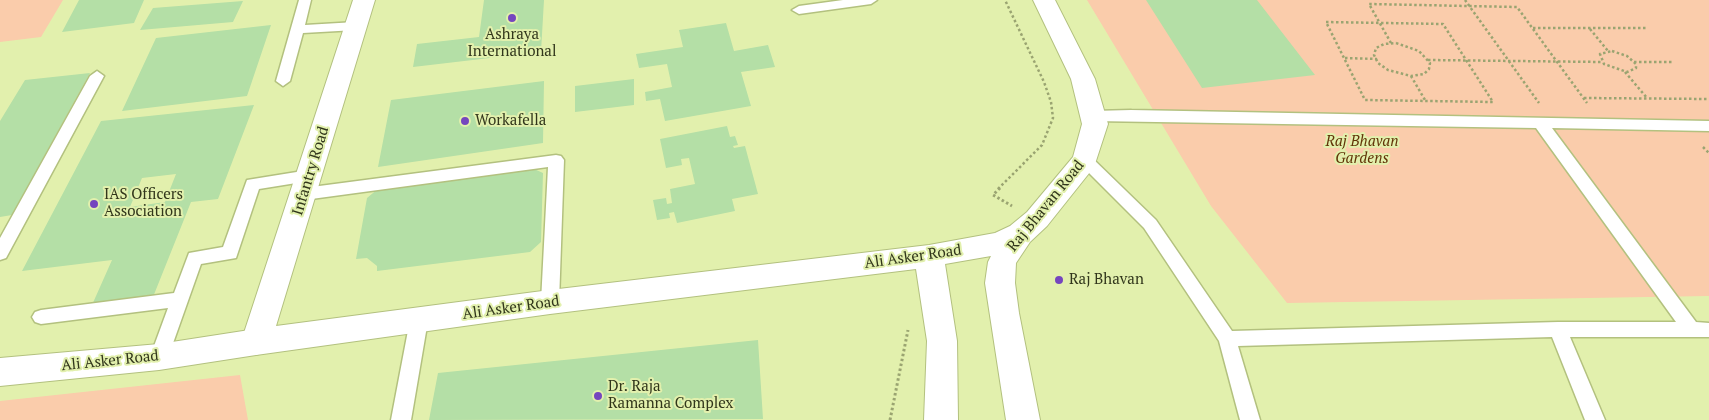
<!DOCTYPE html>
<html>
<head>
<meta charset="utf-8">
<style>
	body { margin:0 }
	canvas { display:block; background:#e2f0ad }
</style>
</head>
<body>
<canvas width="1709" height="420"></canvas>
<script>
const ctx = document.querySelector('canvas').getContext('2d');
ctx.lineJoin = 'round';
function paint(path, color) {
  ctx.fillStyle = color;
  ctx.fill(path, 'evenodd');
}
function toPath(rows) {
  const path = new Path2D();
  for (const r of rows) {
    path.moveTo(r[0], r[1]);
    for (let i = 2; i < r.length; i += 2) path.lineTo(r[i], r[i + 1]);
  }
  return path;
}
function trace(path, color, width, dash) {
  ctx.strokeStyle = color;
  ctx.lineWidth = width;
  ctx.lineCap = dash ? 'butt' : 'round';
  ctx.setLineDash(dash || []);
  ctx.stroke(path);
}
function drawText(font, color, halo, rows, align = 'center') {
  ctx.font = font + ' "PT Serif",serif';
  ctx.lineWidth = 4;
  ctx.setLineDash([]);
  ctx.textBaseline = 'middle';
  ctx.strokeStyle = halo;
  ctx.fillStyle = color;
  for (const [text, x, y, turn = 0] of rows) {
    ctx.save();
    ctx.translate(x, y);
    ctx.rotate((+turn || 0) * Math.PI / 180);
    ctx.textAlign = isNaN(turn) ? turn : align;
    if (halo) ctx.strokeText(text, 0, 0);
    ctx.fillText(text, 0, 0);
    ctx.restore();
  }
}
paint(toPath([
	[0,0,63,0,41,37,0,42],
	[1087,0,1709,0,1709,296,1287,303,1211,206],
	[240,375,248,420,0,420,0,401]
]), '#faccab');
paint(toPath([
	[79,0,144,0,134,23,62,32],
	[484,0,544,0,541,52,413,67,417,44,479,37],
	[1146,0,1257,0,1315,75,1202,88],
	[243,1,233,22,140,30,153,8],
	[726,23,734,51,768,45,775,67,741,72,751,106,665,121,660,99,646,101,645,92,672,87,667,64,639,68,636,54,683,47,679,30],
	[271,25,247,96,122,111,156,38],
	[90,73,12,215,0,217,0,121,25,80],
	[634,79,634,105,575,112,575,86],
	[544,81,543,143,378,167,391,100],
	[254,105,218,199,191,202,153,297,92,305,112,260,22,271,101,121],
	[176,174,165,202,130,207,142,178],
	[727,126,730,137,735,136,738,145,733,146,734,148,745,146,758,194,732,199,735,211,677,223,674,212,669,213,670,218,657,220,653,200,666,198,667,204,672,203,670,189,695,184,689,158,681,159,682,165,666,168,660,139],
	[532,168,543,173,541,242,530,252,377,271,377,266,367,258,356,259,367,198,379,188],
	[758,340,763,419,429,420,438,373]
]), '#b4dfa6');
const lane = toPath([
	[299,0,311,0,305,25,356,22,363,26,356,30,303,33,290,81,283,86,276,81,299,0],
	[843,0,877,0,871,4,799,14,792,10,799,6,843,0],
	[97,71,104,76,6,258,0,260,0,238,90,76,97,71],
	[1131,110,1709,121,1709,131,1552,128,1696,322,1709,323,1709,337,1570,337,1605,420,1585,420,1552,337,1238,346,1260,420,1240,420,1219,341,1144,228,1080,164,1077,160,1080,156,1090,156,1156,220,1232,331,1558,322,1676,322,1536,128,1093,121,1086,116,1093,111,1131,110],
	[556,155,561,156,564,160,559,302,556,307,550,309,544,307,541,302,548,167,304,200,298,198,296,194,298,190,304,188,556,155],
	[309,170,315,172,317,176,315,180,259,189,236,258,201,264,166,363,159,365,152,363,150,357,168,308,41,324,35,322,32,317,35,312,41,310,174,293,189,253,223,247,247,180,309,170],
	[419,313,425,315,428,320,411,420,391,420,410,320,413,315,419,313]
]);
const secondary = toPath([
	[256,329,267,333,271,342,267,351,256,355,159,370,0,386,0,358,159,344,256,329]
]);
const primary = toPath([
	[353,0,375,0,276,326,550,290,929,245,995,233,1010,226,1027,212,1073,157,1082,124,1071,79,1033,0,1055,0,1095,79,1108,124,1094,167,1047,226,1030,242,1016,263,1015,283,1019,313,1040,420,1006,420,985,283,988,262,991,256,945,264,957,341,958,420,924,420,927,341,916,269,550,314,256,355,245,351,241,342,353,0]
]);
trace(lane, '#b3c17f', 3);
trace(secondary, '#b3c17f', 2);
trace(primary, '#b3c17f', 2);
trace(toPath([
	[1465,0,1539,103],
	[1326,22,1443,24,1493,102,1365,100,1326,22],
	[1533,28,1646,28],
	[1590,29,1608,51],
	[1391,43,1369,4,1517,7,1587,103],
	[1396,43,1419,51,1430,63,1429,69,1424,74,1411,76,1388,70,1378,63,1374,55,1376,48,1384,44,1396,43],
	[1612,51,1627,56,1636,64,1636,68,1627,72,1604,64,1600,54,1612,51],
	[1345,58,1377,59],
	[1428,60,1602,62],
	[1634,62,1673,62],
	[1625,72,1647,98],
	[1411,76,1425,100],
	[1584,98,1709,99],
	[1703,147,1709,153],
	[998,189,1042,145,1053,118,1051,102,1044,82,1005,0]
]), '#9aa471', 2.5, [2.5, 2.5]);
trace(toPath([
	[1000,188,993,195,1012,206],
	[890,420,908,330]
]), '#9aa471', 3, [2.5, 2.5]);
paint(lane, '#fff');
paint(secondary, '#fff');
paint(primary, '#fff');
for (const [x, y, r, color] of [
	[512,18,5,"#7546be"],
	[465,121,5,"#7546be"],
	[94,204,5,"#7546be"],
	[1059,280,5,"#7546be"],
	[598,396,5,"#7546be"]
]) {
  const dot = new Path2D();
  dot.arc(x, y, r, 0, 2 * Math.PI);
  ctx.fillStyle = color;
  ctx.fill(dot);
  trace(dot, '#e2f0ad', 2);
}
drawText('15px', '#31361b', '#e2f0ad', [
	["Ashraya",512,35,"center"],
	["International",512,52,"center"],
	["Workafella",475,121],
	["IAS Officers",104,195],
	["Association",104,212],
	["Raj Bhavan",1069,280],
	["Dr. Raja",608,387],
	["Ramanna Complex",608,404]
], 'left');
drawText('italic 15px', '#623408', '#e2f0ad', [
	["Raj Bhavan",1362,142],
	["Gardens",1362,159]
]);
drawText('15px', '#31361b', '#e2f0ad', [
	["Infantry Road",311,171,-73],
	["Raj Bhavan Road",1046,206,-51],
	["Ali Asker Road",913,257,-8],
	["Ali Asker Road",511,308,-8],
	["Ali Asker Road",110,361,-6]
]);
</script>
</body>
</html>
